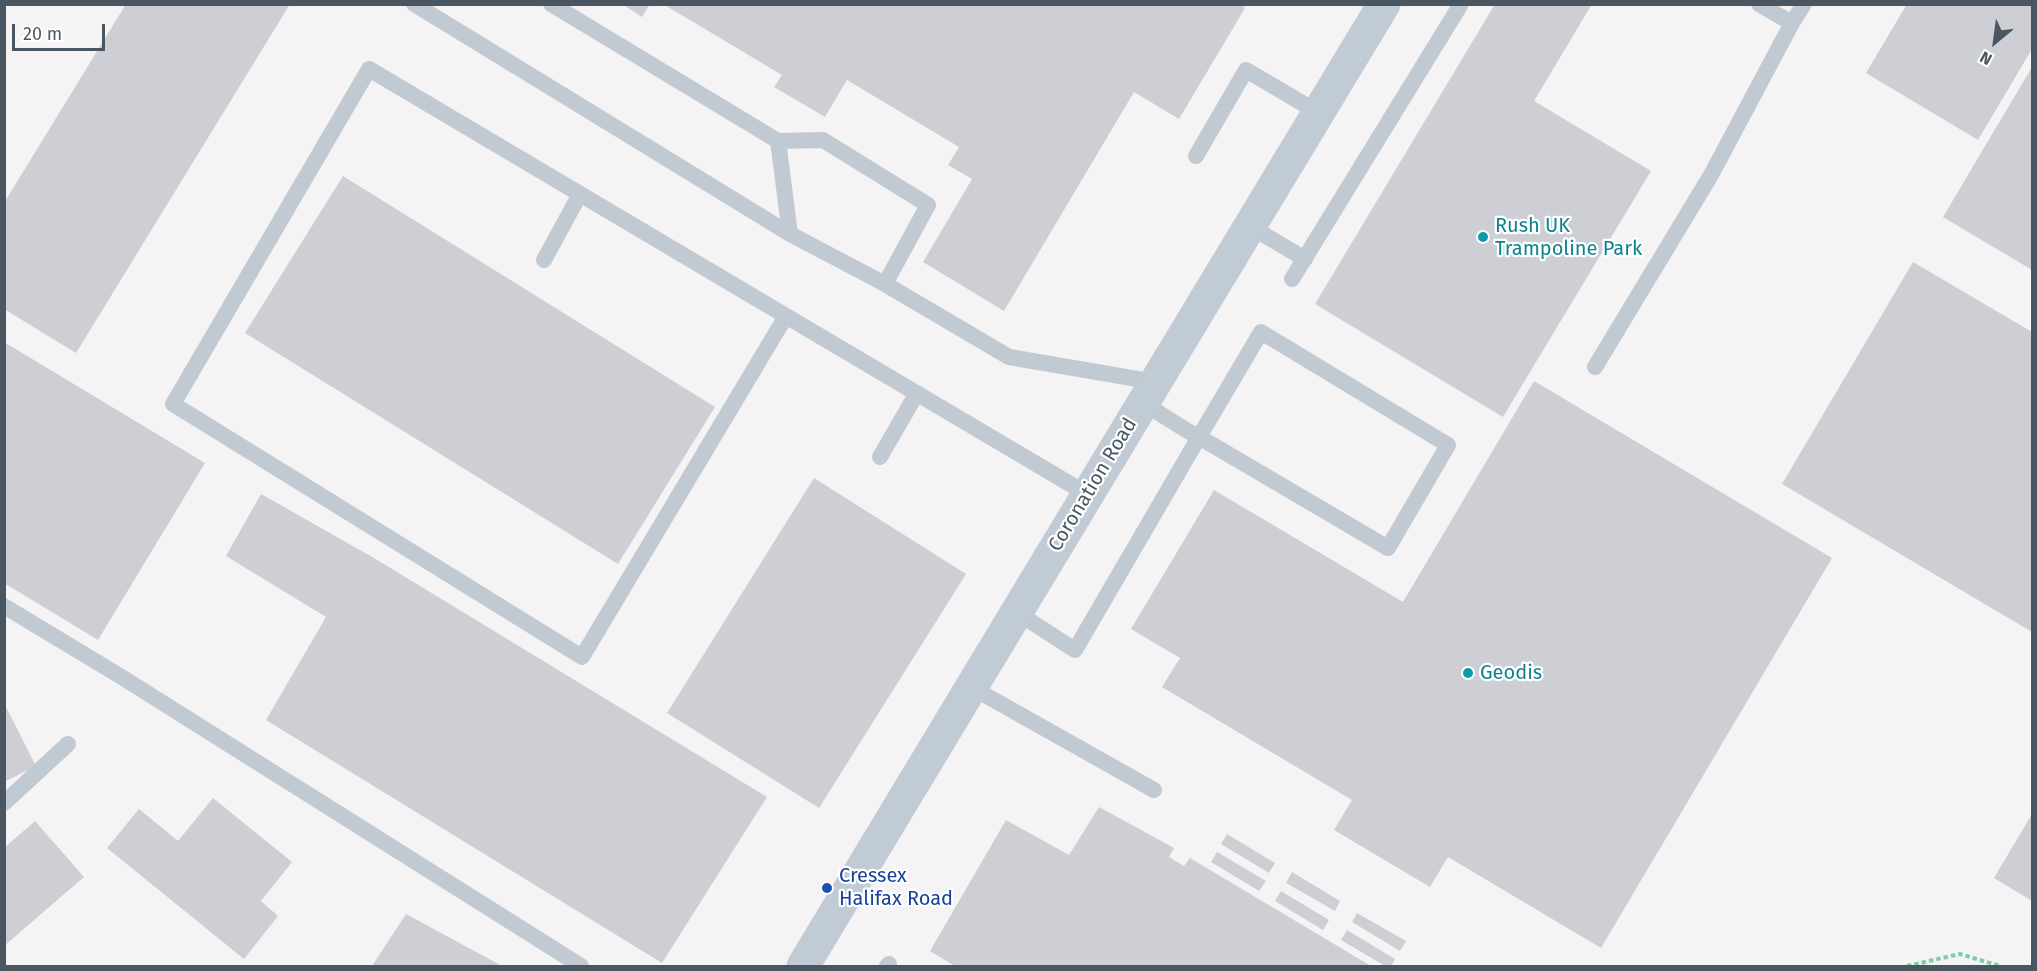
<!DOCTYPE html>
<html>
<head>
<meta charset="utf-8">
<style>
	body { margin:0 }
	#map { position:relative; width:2037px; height:971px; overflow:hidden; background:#f5f3f3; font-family:"Fira Sans",sans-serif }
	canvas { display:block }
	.frame { position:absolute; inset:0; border:6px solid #4a5661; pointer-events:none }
	.north { position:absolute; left:1965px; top:12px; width:60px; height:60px; -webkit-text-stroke:4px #fff; paint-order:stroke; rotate:209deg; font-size:16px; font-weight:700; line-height:24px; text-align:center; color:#4a5661 }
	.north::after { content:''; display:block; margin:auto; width:21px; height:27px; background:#4a5661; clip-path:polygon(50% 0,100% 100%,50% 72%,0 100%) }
	.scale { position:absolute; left:12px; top:24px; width:93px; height:27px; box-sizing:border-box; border:3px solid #4a5661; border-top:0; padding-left:8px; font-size:18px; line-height:21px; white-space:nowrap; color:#4a5661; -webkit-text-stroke:4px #fff; paint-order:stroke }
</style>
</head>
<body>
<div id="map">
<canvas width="2037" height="971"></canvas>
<div class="frame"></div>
<div class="north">N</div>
<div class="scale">20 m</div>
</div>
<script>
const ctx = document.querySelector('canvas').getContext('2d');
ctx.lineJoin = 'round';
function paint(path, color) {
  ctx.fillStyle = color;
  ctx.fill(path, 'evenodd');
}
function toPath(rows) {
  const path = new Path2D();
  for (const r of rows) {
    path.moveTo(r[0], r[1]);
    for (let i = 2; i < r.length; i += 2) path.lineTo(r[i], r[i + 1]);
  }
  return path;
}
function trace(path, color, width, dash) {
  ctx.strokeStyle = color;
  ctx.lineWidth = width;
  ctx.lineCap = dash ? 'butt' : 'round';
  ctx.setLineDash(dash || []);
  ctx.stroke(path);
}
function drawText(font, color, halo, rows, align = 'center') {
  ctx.font = font + ' "Fira Sans",sans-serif';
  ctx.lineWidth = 4.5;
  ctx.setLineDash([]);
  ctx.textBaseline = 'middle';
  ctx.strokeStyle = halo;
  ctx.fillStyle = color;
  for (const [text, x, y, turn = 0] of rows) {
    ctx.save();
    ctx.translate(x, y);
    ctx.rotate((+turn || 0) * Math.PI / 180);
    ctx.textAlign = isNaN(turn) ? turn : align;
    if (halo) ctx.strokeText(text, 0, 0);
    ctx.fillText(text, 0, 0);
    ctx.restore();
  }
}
paint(toPath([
	[126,4,290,4,76,353,4,309,4,203],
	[622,4,650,4,642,17],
	[663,4,1240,4,1245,8,1179,119,1134,92,1004,311,923,262,972,179,948,165,959,147,847,80,825,117,774,87,782,75],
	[1495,4,1592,4,1534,101,1651,171,1503,417,1315,304],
	[1907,4,2032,4,2032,49,1978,140,1866,73],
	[2032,67,2032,270,1943,217],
	[343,176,715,407,618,564,245,333],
	[1913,262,2032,332,2032,632,1782,484],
	[4,342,205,463,98,640,4,583],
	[1534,381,1832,558,1601,948,1448,857,1430,887,1334,830,1352,800,1162,687,1180,658,1131,629,1214,490,1403,602],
	[814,478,966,574,819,808,667,713],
	[261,494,374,558,767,797,662,963,266,720,326,617,226,556],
	[4,703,36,766,4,782],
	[213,798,292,862,261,901,278,916,244,959,107,848,139,809,178,841],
	[1099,807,1174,848,1169,857,1184,866,1190,858,1371,966,955,966,930,951,1006,820,1069,855],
	[2032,814,2032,901,1994,878],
	[35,821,84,877,4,946,4,848],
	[1227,834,1275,863,1269,873,1221,844],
	[1217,852,1266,881,1259,891,1211,862],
	[1292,872,1340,901,1335,911,1286,883],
	[1281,891,1329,920,1323,930,1275,901],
	[1357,913,1406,941,1400,951,1352,922],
	[406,914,502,966,372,966],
	[1347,930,1395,959,1391,966,1385,966,1341,940]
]), '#cdcfd5');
trace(toPath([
	[1907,966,1960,954,2000,966]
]), '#7ad0a6', 4, [4.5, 3]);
trace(toPath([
	[414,4,790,234,885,284,1009,357,1155,382],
	[551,4,778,141,790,234],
	[1759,4,1792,23,1804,4],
	[778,141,823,140,928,205,885,284],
	[1196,156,1246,70,1319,113],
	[1251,227,1305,259],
	[544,260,580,194],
	[1292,279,1461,4],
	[786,316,582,657,173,404,369,69,786,316,1087,494],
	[1595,367,1711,175,1792,23],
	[880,457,917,393],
	[4,606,120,676,581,966],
	[1016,612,1075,650,1199,437,1261,332,1448,445,1388,548,1199,437,1186,430,1143,403],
	[971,687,1154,790],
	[4,803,68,744],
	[887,966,889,964]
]), '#c1cad2', 16);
trace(toPath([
	[803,966,1384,4]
]), '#c1cbd6', 33);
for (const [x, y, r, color] of [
	[1483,237,6,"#0f9aa8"],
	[1468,673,6,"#0f9aa8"],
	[827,888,6,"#1a4fb4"]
]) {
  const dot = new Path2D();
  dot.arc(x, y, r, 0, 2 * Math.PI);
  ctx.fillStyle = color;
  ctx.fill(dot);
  trace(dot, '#fff', 2);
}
drawText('20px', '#0d838f', '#fff', [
	["Rush UK",1495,226],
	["Trampoline Park",1495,249],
	["Geodis",1480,673]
], 'left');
drawText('20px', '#4a5661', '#fff', [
	["Coronation Road",1093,485,-59]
]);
drawText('20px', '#164399', '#fff', [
	["Cressex",839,876],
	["Halifax Road",839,899]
], 'left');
</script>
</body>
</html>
